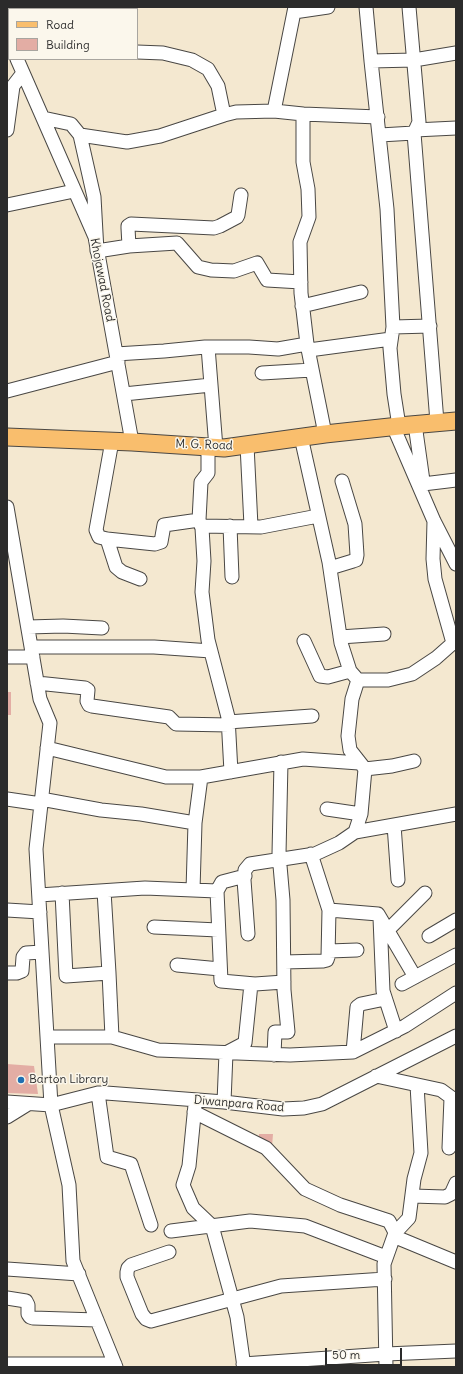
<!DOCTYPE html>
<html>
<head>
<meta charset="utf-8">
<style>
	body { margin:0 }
	#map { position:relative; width:463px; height:1374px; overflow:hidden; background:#f4e8d0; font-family:Delius,sans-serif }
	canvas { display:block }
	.frame { position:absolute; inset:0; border:8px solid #2b2b2b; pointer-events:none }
	.legend { position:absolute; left:8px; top:8px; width:130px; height:52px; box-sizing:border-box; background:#fbf7ec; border:1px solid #a8a59f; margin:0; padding:5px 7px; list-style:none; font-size:12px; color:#2b2b2b }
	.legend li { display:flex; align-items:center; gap:8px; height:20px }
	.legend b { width:20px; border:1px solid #a8a59f }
	.scale { position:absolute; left:325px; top:1348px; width:77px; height:18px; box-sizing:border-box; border:2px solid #2b2b2b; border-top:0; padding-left:5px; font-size:12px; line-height:14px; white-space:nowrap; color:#2b2b2b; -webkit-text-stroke:3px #fbf7ec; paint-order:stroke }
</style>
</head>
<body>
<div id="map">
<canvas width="463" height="1374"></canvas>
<div class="frame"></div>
<ul class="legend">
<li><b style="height:5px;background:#f9be6d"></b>Road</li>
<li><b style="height:11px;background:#e3ada4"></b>Building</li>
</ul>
<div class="scale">50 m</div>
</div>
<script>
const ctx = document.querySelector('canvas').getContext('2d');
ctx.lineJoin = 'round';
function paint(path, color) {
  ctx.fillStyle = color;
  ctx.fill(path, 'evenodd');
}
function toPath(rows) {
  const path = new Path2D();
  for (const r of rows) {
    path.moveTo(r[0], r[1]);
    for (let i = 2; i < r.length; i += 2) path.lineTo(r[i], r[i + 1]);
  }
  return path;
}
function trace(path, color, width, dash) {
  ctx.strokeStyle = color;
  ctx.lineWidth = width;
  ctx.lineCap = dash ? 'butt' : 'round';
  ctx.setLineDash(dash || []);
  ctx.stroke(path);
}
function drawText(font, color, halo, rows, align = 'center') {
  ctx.font = font + ' Delius,sans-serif';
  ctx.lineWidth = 3;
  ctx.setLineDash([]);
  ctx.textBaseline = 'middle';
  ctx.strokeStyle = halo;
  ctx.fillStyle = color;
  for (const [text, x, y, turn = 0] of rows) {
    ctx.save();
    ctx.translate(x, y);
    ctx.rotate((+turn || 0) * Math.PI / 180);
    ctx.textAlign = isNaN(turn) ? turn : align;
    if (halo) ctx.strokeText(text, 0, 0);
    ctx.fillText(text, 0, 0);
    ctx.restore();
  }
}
paint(toPath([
	[7,692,11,692,11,715,7,715],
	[7,1064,34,1066,38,1094,7,1093],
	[259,1134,273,1134,272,1147,258,1146]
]), '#e3ada4');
const minor = toPath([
	[366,7,371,61],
	[409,7,419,122,414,133,437,422],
	[294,12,328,7],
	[7,34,9,38],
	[137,52,163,53,192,60,208,69,218,86,224,115],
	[17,59,95,237,132,442],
	[274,111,303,114,303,162,308,189,309,217,300,242,301,293,307,344,325,434],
	[303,114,378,117],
	[43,118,71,124,80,135,94,197,97,251,129,246,177,243,198,267,211,270,234,271,257,263,267,280,301,282],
	[7,130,13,86,23,73],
	[415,130,456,128],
	[80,135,127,142,160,136,224,115,236,112,274,111,295,7],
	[380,135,414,133],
	[7,205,74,191],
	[129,246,128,228,128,226,131,224,214,228,220,226,237,217,238,215,241,195],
	[302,306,361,292],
	[393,327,430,326],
	[208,347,216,448],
	[309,350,391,339],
	[116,354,164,351,205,347,249,347,278,349,307,344],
	[262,373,312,370],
	[7,391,118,362],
	[124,394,211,385],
	[415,424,423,481],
	[393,426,434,521,456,564],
	[399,426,394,394,390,348,393,327,387,209,371,61,414,60,456,53],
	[301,437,329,562,341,643,350,671,358,680,388,680,412,674,436,658,453,643,435,579,433,559,434,521],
	[112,441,96,530,99,537,107,539,155,544,161,542,164,525,199,520],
	[247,445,251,526],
	[208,447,208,473,201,482,199,520,202,528,204,561,202,592,208,640,228,717,231,772],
	[423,484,456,480],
	[7,507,40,699,50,723,36,849,51,1105,69,1185,73,1261,116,1367],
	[201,526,261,527,318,516],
	[230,526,232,577],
	[107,539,116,567,122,572,140,579],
	[330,568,353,561,356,560,357,555,355,524,342,481],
	[28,627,63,626,102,628],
	[340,637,384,634],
	[304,641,320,676,328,677,350,671],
	[31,647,154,647,211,651],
	[7,657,33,657],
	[37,683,85,688,88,690,87,701,89,705,92,706,169,717,176,724,229,725],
	[228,722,312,716],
	[47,748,166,777,201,777,303,759,359,763],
	[365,769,392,766,414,761],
	[7,799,41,804],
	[41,799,101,810,141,814,195,823,201,777],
	[327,809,361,814],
	[394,825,398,880],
	[355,832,456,814],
	[193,890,217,891,221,981,255,984,284,982],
	[104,891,109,973],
	[217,891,222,882,245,876],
	[62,893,66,976,109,973,112,1037,158,1050,290,1055,353,1052,405,1026,456,993],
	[39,895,145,888,193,890,195,823],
	[7,910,40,912],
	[329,910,378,914,415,977],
	[380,918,383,991,396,1031],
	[154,927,218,930],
	[388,930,425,893],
	[248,934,244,880,245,870,250,864,315,854,339,843,355,832,361,814,365,769,350,750,348,736,352,699,358,680],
	[429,936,456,920],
	[329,951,357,950],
	[284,962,323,961,327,960,328,957,329,910,311,854],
	[177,965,220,969],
	[7,973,17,973,22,971,23,957,26,953,42,952],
	[402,984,456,955],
	[47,1037,112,1037],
	[353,1052,357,1007,361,1004,385,999],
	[274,1055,275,1032,288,1032,284,990,283,900,279,854,281,762],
	[376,1076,441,1090,456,1101],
	[98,1093,107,1157,131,1164,151,1225],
	[7,1102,51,1105,98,1093,106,1093,224,1102,283,1109,304,1108,322,1104,456,1036],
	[224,1102,226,1053,245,1043,251,984],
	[195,1105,189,1166,183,1185,193,1208,212,1226,237,1317,244,1367],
	[194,1112,266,1148,305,1189,340,1205,389,1221,398,1238,456,1262],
	[7,1117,28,1104],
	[449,1148,451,1098],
	[412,1196,445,1197,451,1194,456,1183],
	[171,1231,250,1221,305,1226,386,1257],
	[169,1252,131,1265,128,1268,127,1272,127,1277,142,1314,146,1319,151,1321,281,1286,385,1279],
	[7,1269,79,1274],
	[7,1298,26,1301,28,1305,28,1314,30,1317,33,1318,97,1320],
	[7,1364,115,1364],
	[243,1364,386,1354,456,1351],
	[386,1367,384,1264,395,1233,409,1218,414,1179,421,1153,417,1085]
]);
const major = toPath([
	[7,437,132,442,224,448,325,434,399,426,456,421]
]);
trace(minor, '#494744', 15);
trace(major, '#494744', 19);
trace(minor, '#fff', 13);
trace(major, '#f9be6d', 17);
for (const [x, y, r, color] of [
	[21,1080,4,"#1f6fb2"]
]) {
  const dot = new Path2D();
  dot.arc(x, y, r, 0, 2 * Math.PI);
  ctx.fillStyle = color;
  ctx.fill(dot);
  trace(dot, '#fbf7ec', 1.5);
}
drawText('12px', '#2b2b2b', '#fbf7ec', [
	["Khojawad Road",102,280,79],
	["M. G. Road",204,445,2],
	["Diwanpara Road",239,1104,5]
]);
drawText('12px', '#2b2b2b', '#fbf7ec', [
	["Barton Library",29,1080]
], 'left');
</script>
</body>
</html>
